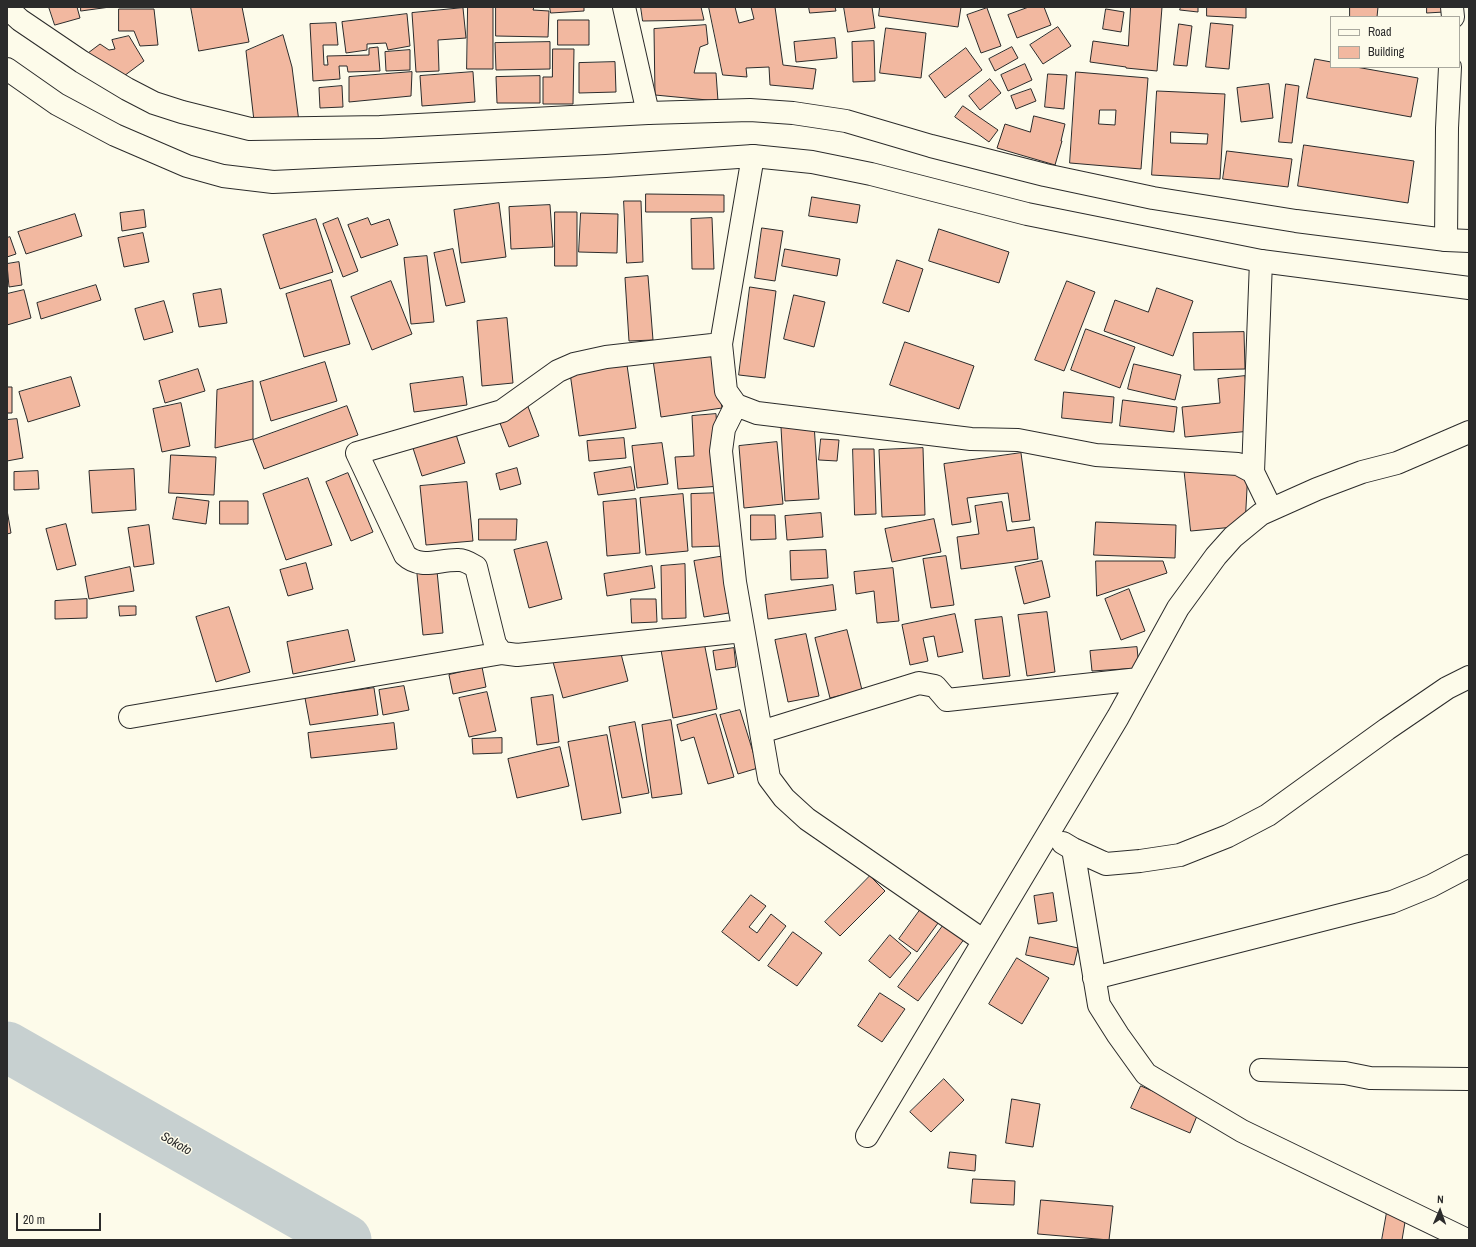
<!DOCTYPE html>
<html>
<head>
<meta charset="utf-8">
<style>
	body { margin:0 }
	#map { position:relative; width:1476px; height:1247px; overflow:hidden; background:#fdfbea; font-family:"Archivo Narrow",sans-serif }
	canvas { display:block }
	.frame { position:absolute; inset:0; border:8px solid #2b2b2b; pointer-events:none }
	.legend { position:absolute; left:1330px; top:16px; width:130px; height:52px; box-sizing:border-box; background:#fdfbea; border:1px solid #a9a89e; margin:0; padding:5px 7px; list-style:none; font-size:12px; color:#2b2b2b }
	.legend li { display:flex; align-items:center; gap:8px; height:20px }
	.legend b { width:20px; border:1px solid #a9a89e }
	.north { position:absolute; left:1420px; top:1191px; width:40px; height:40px; -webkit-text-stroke:3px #fdfbea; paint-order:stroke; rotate:2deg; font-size:11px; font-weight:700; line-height:16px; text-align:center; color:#2b2b2b }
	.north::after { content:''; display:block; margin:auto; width:14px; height:18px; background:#2b2b2b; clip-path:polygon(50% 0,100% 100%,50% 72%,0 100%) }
	.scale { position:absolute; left:16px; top:1213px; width:85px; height:18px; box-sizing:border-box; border:2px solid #2b2b2b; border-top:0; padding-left:5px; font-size:12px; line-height:14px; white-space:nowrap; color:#2b2b2b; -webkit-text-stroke:3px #fdfbea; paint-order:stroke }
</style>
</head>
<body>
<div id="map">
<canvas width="1476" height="1247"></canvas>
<div class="frame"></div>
<ul class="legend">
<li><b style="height:5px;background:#fdfbea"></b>Road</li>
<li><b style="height:11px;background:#f2b8a0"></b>Building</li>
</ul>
<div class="north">N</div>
<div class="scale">20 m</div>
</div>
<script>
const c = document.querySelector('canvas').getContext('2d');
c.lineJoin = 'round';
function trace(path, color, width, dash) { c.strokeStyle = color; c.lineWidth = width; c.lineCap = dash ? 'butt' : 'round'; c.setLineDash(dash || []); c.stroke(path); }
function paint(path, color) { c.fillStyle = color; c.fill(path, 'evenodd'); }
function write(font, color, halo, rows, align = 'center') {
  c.font = font + ' "Archivo Narrow",sans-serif'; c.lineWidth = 3; c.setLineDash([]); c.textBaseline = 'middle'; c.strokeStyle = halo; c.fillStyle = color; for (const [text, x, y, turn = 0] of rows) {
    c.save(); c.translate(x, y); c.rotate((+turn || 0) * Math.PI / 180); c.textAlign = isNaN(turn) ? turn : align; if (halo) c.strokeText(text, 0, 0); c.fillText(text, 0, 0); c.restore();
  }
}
const river = new Path2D(`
	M7,1047l339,193`);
const building = new Path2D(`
	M49,7h28l3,11 -25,7z
	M81,7h29l-29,4z
	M191,7h51l7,35 -50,9z
	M468,7h25v62h-26z
	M496,7h38l-1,3 16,1 -1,26 -52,-1z
	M550,7h34v4l-33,2z
	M641,7h60l3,13 -61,1z
	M709,7h26l4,16 15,-4 -3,-12h24l8,58 33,4 -3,20 -43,-4 -1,-18 -23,1 1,9 -24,-2z
	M809,7h26l1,4 -26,2z
	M844,7h28l3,21 -27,4z
	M880,7h81l-3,20 -79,-11z
	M1029,7h15l7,18 -34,13 -9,-23z
	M1131,7h31l-5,64 -31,-3v-1l-36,-5 3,-21 35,5z
	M1181,7h17v5l-18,-2z
	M1207,7h39v11l-39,-2z
	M1350,7h28l-1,10h-27z
	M1427,7h17v5l-17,1z
	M463,8l3,30 -28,2 1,31 -23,1 -4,-59z
	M987,8l14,38 -20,7 -14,-38z
	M119,9h35l4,36 -18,1 -6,-15h-15z
	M1106,9l18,3 -3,20 -18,-3z
	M407,14l3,32 -22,4 -2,-7 -19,1v6l-21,3 -4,-31z
	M558,20h31v25h-31z
	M336,23l2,22h-15l1,20h4l-1,-9 42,-1v-7l9,-1 2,24 -32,1 -1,-6h-8l1,13 -27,2 -3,-57z
	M1211,23l22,2 -4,44 -23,-2z
	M1179,24l13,2 -5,40 -13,-1z
	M706,25l2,19 -8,3 -6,26h22l2,28 -63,-6 -1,-66z
	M1058,27l13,19 -28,18 -13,-19z
	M886,28l40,5 -5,45 -41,-5z
	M283,35l9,32 7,55 -45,-1 -8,-70z
	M129,36l15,25 -20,15 -36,-23 12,-9 9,6 6,-1 -3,-9z
	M835,38l2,20 -41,4 -2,-20z
	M874,41l1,40 -22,1 -1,-40z
	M550,42v27l-54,1 -1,-27z
	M1012,47l6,11 -23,13 -6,-12z
	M966,48l16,22 -37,28 -16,-22z
	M553,49h21l-1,55h-30v-27h9z
	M410,50v20l-24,1 -1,-19z
	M1315,59l16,3v5h25l62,11 -7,39 -104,-19z
	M615,62l1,30 -37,1v-30z
	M1025,64l7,16 -24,11 -7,-16z
	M412,72l-1,24 -62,6v-25z
	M473,72l2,30 -53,4 -2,-30z
	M1076,72l72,6 -7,91 -71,-6zM1100,110h16l-1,15 -16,-1z
	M1048,74l19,1 -3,34 -19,-2z
	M540,76v27h-43l-1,-26z
	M990,79l11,14 -21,17 -11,-14z
	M1269,84l4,34 -32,4 -4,-34z
	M1286,84l13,2 -7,57 -13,-1z
	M342,86l1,21 -23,1 -1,-20z
	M1031,89l5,12 -20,8 -5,-13z
	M1157,91l68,3 -5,85 -68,-4zM1171,132l37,2 -1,10 -36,-1z
	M963,106l35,24 -9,12 -34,-25z
	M1034,116l31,8 -4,17h1l-7,24 -58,-17 8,-24 25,8z
	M1304,145l110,16 -6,42 -110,-17z
	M1227,151l65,8 -4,28 -65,-8z
	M646,194l78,1v17h-78z
	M812,197l48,8 -3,18 -48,-7z
	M624,201h17l2,61 -16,1z
	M499,203l7,54 -45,6 -7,-53z
	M550,205l3,42 -42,2 -2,-42z
	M144,210l2,17 -24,4 -2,-18z
	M555,212h22v54h-22z
	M581,213l37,1 -1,39 -38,-1z
	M75,214l7,22 -56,18 -8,-22z
	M338,218l20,53 -15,6 -20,-53z
	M368,218l3,7 18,-6 9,26 -37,13 -13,-33z
	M712,218l2,51h-22l-1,-50z
	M316,219l17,53 -53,17 -17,-54z
	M762,228l21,3 -8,50 -20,-3z
	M939,229l70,23 -10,31 -70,-22z
	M143,233l6,29 -25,5 -6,-29z
	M10,237l6,17 -9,3v-19z
	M453,249l12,53 -19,4 -12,-53z
	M785,249l55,10 -3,17 -55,-10z
	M427,256l7,66 -23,2 -7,-66z
	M897,260l26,9 -14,43 -26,-9z
	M19,262l3,23 -13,2 -2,-23z
	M648,276l5,64 -24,1 -4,-63z
	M331,280l19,64 -46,13 -18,-63z
	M391,281l21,53 -40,16 -21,-53z
	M1067,281l28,11 -31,79 -29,-11z
	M96,285l5,15 -60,19 -4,-16z
	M750,287l26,4 -11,87 -26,-3z
	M1157,288l36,13 -20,55 -69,-25 11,-31 33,12z
	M221,289l6,34 -28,4 -6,-33z
	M24,290l7,28 -24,7v-31z
	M794,295l31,7 -11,45 -30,-8z
	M164,301l9,31 -29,8 -9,-31z
	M507,318l6,65 -31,3 -5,-65z
	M1086,329l49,18 -15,41 -49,-18z
	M1244,332l1,37 -51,1 -1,-37z
	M905,342l69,24 -15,43 -69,-24z
	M713,351l9,57 -61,9 -8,-57z
	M325,362l12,39 -66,20 -11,-39z
	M1134,364l47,11 -6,25 -47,-11z
	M627,365l9,63 -57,8 -9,-63z
	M198,369l7,22 -40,12 -6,-22z
	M1245,376l6,55 -66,6 -3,-30 38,-4 -2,-24z
	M71,377l9,29 -52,16 -9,-30z
	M463,377l4,28 -53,7 -4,-28z
	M253,381v58l-38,9 2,-58z
	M7,387h5v26h-5z
	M1064,392l50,5 -2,26 -50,-5z
	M1123,400l54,7 -3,25 -54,-6z
	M181,403l9,43 -28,6 -9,-43z
	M527,404l12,32 -30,11 -12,-32z
	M347,406l11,29 -94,34 -11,-29z
	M716,414l5,72 -43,3 -3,-32 19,-1 -2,-40z
	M17,419l6,39 -16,3v-41z
	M814,424l5,75 -34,2 -4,-74z
	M454,428l11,35 -43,13 -11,-34z
	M624,438l2,20 -37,3 -2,-20z
	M821,439l18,1 -2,21 -18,-1z
	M777,442l6,62 -39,4 -5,-62z
	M662,443l6,41 -31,4 -5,-42z
	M923,448l2,67 -43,2 -3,-67z
	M853,449h21l2,65 -21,1z
	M1021,453l9,67 -18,2 -4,-29 -41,5 4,24 -19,3 -8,-61z
	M171,455l45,2 -2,38 -45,-2z
	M631,467l4,23 -37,5 -4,-22z
	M1184,467l64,3 -3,56 -54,5z
	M517,468l4,16 -21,6 -4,-16z
	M134,469l2,41 -44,3 -3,-42z
	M38,471l1,18 -25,1v-18z
	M348,473l25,59 -22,9 -25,-59z
	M308,478l24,67 -46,15 -23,-66z
	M467,482l6,59 -47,4 -6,-59z
	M722,493l1,53 -31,1 -1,-53z
	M683,494l5,57 -42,4 -6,-57z
	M177,497l32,4 -3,23 -33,-5z
	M636,499l4,54 -33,3 -4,-54z
	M220,501h28v23h-28z
	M1002,502l5,29 27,-4 4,32 -77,10 -4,-32 22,-3 -4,-28z
	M7,510l4,23 -4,1z
	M821,513l2,24 -36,3 -2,-24z
	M751,515h24l1,24 -25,1z
	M479,519h38l-1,21h-37z
	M934,519l7,33 -49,10 -7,-33z
	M1096,522l80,3 -1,33 -81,-3z
	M66,524l10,41 -19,5 -11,-41z
	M149,525l5,39 -20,3 -6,-39z
	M547,542l15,57 -33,9 -15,-58z
	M826,550l2,28 -37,2 -1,-29z
	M725,556l10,56 -31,5 -10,-56z
	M946,556l8,49 -23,3 -8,-49z
	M1042,561l8,36 -26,7 -9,-37z
	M1096,561h67l4,12 -70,23z
	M306,563l7,26 -25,7 -8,-26z
	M685,564l1,54 -24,1 -1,-53z
	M652,566l3,22 -48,8 -3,-22z
	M130,567l4,24 -45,8 -4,-22z
	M893,568l6,53 -22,2 -3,-32 -18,3 -2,-22z
	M437,571l6,62 -20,2 -6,-61z
	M833,585l3,25 -68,9 -3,-24z
	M1129,589l16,42 -24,9 -16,-41z
	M87,599v19l-32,1v-18z
	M631,599h25l1,23 -25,1z
	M119,606h17v9l-16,1z
	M229,607l21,65 -34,10 -20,-65z
	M1047,612l8,60 -28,4 -9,-61z
	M955,614l8,38 -25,5 -4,-21 -11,2 5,23 -18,4 -8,-40z
	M1002,617l8,59 -27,3 -8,-59z
	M348,630l7,31 -62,13 -6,-32z
	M847,630l15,60 -32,8 -15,-60z
	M806,634l13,62 -31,6 -13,-62z
	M704,642l13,67 -44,9 -12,-68z
	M619,646l9,35 -65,17 -10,-36z
	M1137,647l2,21 -47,3 -2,-20z
	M734,648l2,19 -20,3 -3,-19z
	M482,667l4,20 -33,7 -4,-19z
	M404,686l5,24 -26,5 -4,-25z
	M374,688l4,27 -68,10 -5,-27z
	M487,692l9,39 -27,6 -10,-39z
	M553,695l6,47 -22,3 -6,-47z
	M740,710l18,58 -20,6 -18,-59z
	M716,714l18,63 -26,7 -14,-47 -13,4 -4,-16z
	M671,720l11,74 -30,4 -10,-73z
	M635,722l14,71 -27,5 -13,-71z
	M394,723l3,26 -86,9 -3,-25z
	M607,735l14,78 -39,7 -14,-78z
	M502,738v15l-29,1 -1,-15z
	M560,747l9,39 -52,12 -9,-39z
	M870,876l15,15 -45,45 -15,-14z
	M1053,893l4,28 -19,3 -4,-28z
	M751,895l15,11 -17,21 8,6 14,-19 15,12 -27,35 -37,-29z
	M923,906l18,13 -24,33 -18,-13z
	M945,923l20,15 -47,63 -20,-14z
	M793,932l29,21 -25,33 -29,-20z
	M890,935l21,18 -21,25 -21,-17z
	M1030,937l48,11 -4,17 -48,-10z
	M1017,958l32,20 -27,46 -33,-20z
	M880,993l25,16 -23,33 -24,-16z
	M944,1079l20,21 -33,32 -21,-20z
	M1141,1086l58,25 -9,22 -59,-25z
	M1012,1099l28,5 -7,43 -27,-4z
	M950,1152l26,3 -1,16 -27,-3z
	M973,1179l42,2 -1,24 -43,-2z
	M1041,1200l72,6 -4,34 -71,-6z
	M1387,1212l19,4 -4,24h-20z`);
const minor = new Path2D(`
	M624,7l24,106
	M1452,7l1,10
	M753,156l-32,188 5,47 10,14 21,8 214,26 47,1 78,15 142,9 15,8
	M1446,240l1,-112 3,-61
	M1261,261l-8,211 18,37
	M736,405l-12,24 -3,22 14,131 34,196 15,20 23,21 177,122
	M502,653l-7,-9 -19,-77c-5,-3 -11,-7 -17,-7 -20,-1 -38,10 -54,-5l-48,-102 145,-42 56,-40 16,-7 32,-7 115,-13
	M130,717l372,-64 15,2 226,-24
	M761,732l158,-49 16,3 12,14 192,-21
	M1063,843l10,6 33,15 34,-3 40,-6 48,-19 40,-21 119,-86 60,-41 22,-11
	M1073,849l26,156 19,30 28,39 96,57 225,109
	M1094,978l298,-76 39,-16 38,-20
	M1261,1070l84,3 25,5 99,1
	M867,1136l251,-419 60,-109 38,-52 17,-19 28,-23 56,-25 45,-17 35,-9 72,-31`);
const tertiary = new Path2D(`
	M7,8l13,12 62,42 45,27 27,14 28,9 68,17 130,-2 268,-14 102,-3 43,3 53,8 85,25 114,29 108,23 143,23 150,19 23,1
	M7,69l50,35 58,31 72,31 36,10 50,6 333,-16 147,-10 59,6 59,12 156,40 234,47 208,27`);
const waterNames = [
	["Sokoto",176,1144,30]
];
trace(river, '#c7d0d0', 51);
paint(building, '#f2b8a0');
trace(building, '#2b2b2b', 1);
trace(minor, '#2b2b2b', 24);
trace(tertiary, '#2b2b2b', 24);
trace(minor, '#fdfbea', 22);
trace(tertiary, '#fdfbea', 22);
write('italic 13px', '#2b2b2b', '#fdfbea', waterNames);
</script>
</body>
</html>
